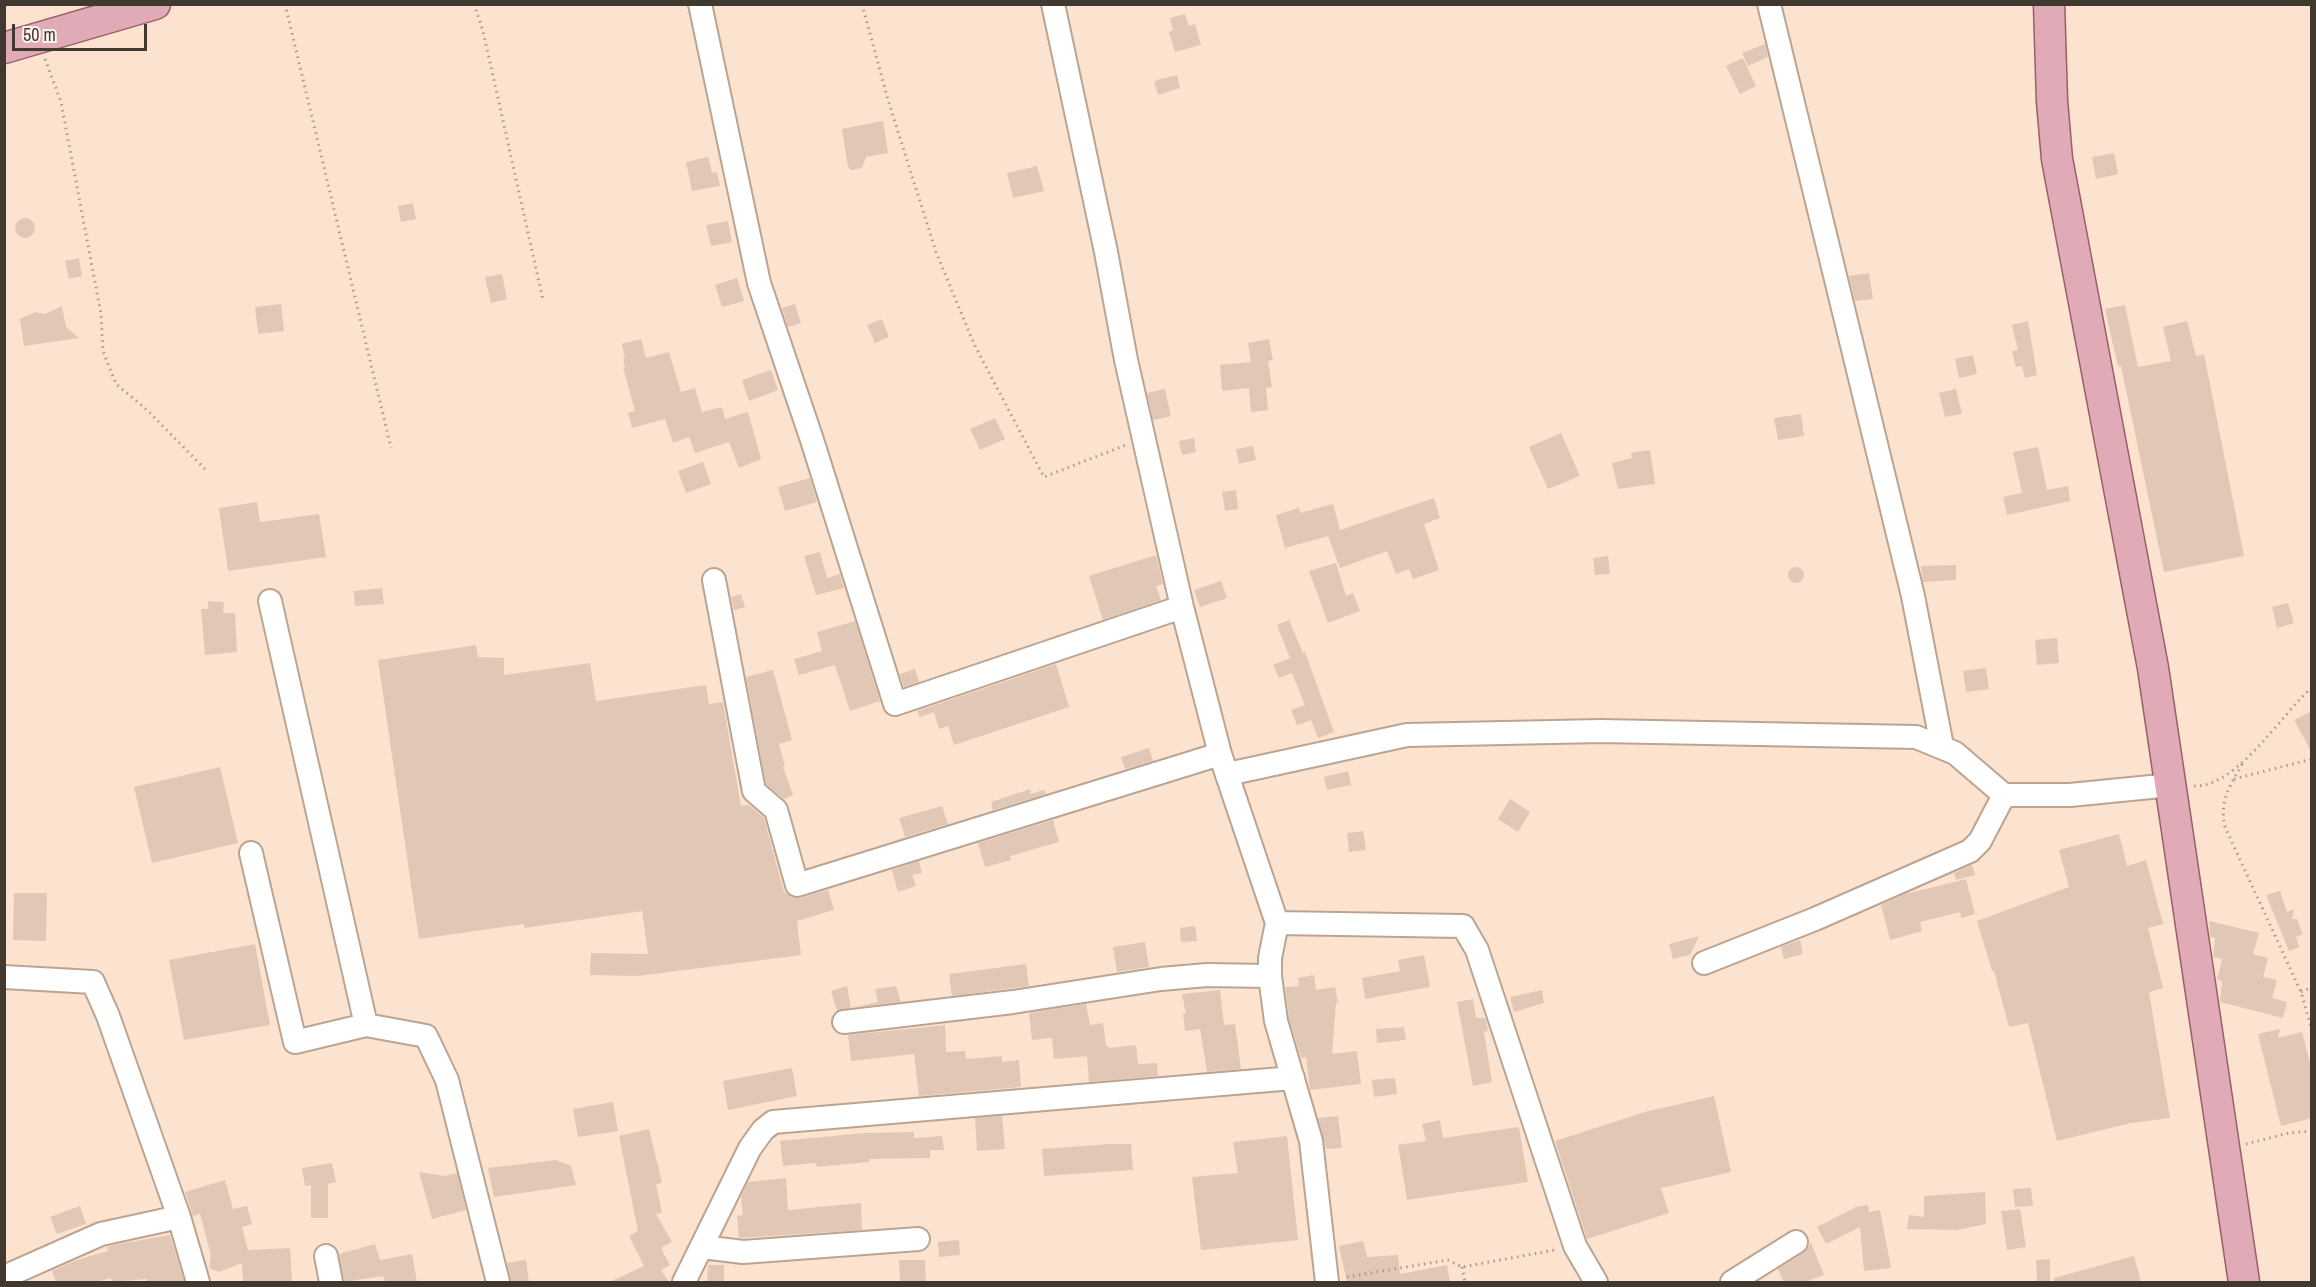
<!DOCTYPE html>
<html>
<head>
<meta charset="utf-8">
<style>
	body { margin:0 }
	#map { position:relative; width:2316px; height:1287px; overflow:hidden; background:#fbe3d0; font-family:"Archivo Narrow",sans-serif }
	canvas { display:block }
	.frame { position:absolute; inset:0; border:6px solid #413830; pointer-events:none }
	.scale { position:absolute; left:12px; top:24px; width:135px; height:27px; box-sizing:border-box; border:3px solid #413830; border-top:0; padding-left:8px; font-size:18px; line-height:21px; white-space:nowrap; color:#413830; -webkit-text-stroke:4px #fdf3eb; paint-order:stroke }
</style>
</head>
<body>
<div id="map">
<canvas width="2316" height="1287"></canvas>
<div class="frame"></div>
<div class="scale">50 m</div>
</div>
<script>
const c = document.querySelector('canvas').getContext('2d');
c.lineJoin = 'round';
function paint(path, color) { c.fillStyle = color; c.fill(path, 'evenodd'); }
function trace(path, color, width, dash) { c.strokeStyle = color; c.lineWidth = width; c.lineCap = dash ? 'butt' : 'round'; c.setLineDash(dash || []); c.stroke(path); }
const building = new Path2D(`
	M1185,14l4,12 6,-2 6,21 -26,7 -6,-20 4,-2 -3,-12z
	M1765,44l3,13 -20,9 -6,-13z
	M1743,58l13,28 -16,8 -14,-28z
	M1177,75l3,13 -22,7 -4,-14z
	M883,121l5,32 -22,4 -4,11 -11,2 -3,-3 -6,-38z
	M2114,153l4,21 -22,5 -4,-22z
	M708,157l4,16 5,-1 3,14 -28,5 -6,-29z
	M1037,166l7,25 -31,7 -6,-25z
	M413,203l3,16 -15,3 -3,-16z
	M15 228a10 10 0 1 1 20 0a10 10 0 1 1-20 0Z
	M728,221l4,21 -21,4 -5,-21z
	M79,258l3,18 -13,3 -4,-18z
	M1869,273l4,26 -18,2 -6,-25z
	M502,274l5,25 -16,4 -6,-26z
	M737,278l7,23 -22,6 -7,-22z
	M281,304l3,27 -26,3 -3,-27z
	M795,304l6,19 -13,4 -6,-19z
	M2125,305l13,62 33,-6 -8,-34 24,-6 9,35 8,-2 40,202 -80,16 -43,-206 -3,1 -13,-58z
	M62,306l4,21 13,11 -55,8 -4,-27 16,-7 9,2z
	M882,319l7,18 -14,6 -8,-18z
	M2028,321l9,54 -12,3 -3,-12 -6,1 -4,-16 6,-1 -6,-25z
	M641,339l5,19 23,-6 12,40 14,-4 7,24 20,-5 3,12 23,-7 13,47 -22,9 -10,-26 -34,11 -6,-16 -16,6 -8,-24 -33,9 -4,-15 7,-2 -12,-44h2l-2,-9h2l-3,-14z
	M1269,339l4,21 -5,1 4,26 -6,1 2,22 -17,2 -2,-24 -27,3 -2,-26 31,-3 -3,-19z
	M1973,355l4,19 -18,4 -4,-19z
	M771,370l7,20 -29,11 -7,-21z
	M1165,389l6,27 -18,4 -6,-27z
	M1956,389l6,25 -17,3 -6,-24z
	M1801,414l3,22 -26,4 -4,-22z
	M995,418l10,21 -25,11 -10,-21z
	M1561,433l19,43 -32,13 -19,-42z
	M1194,438l2,14 -14,3 -3,-14z
	M1253,446l3,14 -17,4 -3,-15z
	M2038,447l9,43 21,-4 2,15 -63,14 -4,-18 19,-4 -9,-41z
	M1650,450l5,34 -37,5 -6,-26 20,-5 -1,-5z
	M703,462l8,22 -25,9 -8,-22z
	M810,478l7,24 -32,9 -7,-24z
	M1236,490l2,19 -13,2 -3,-19z
	M1434,498l6,20 -16,6 15,46 -26,9 -4,-10 -13,5 -9,-23 -47,17 -12,-32 -43,12 -9,-33 23,-7 1,5 33,-9 7,26z
	M257,502l3,20 59,-8 7,43 -98,14 -9,-63z
	M820,552l7,26 13,-4 4,14 -28,7 -12,-39z
	M1156,555l7,29 -7,2 5,14 -58,20 -14,-44z
	M1608,556l2,18 -15,1 -2,-17z
	M1336,563l10,33 7,-3 7,18 -32,12 -19,-52z
	M1956,565v15l-33,2 -2,-16z
	M1788 575a8 8 0 1 1 16 0a8 8 0 1 1-16 0Z
	M1221,581l6,17 -27,9 -6,-17z
	M382,588l2,16 -29,2 -1,-15z
	M741,594l4,13 -11,3 -3,-13z
	M208,601l16,1 -1,11h12l2,39 -32,3 -4,-46h7z
	M2288,603l6,20 -17,5 -5,-21z
	M1289,620l14,33 2,-1 29,80 -16,6 -7,-18 -14,5 -6,-15 14,-5 -13,-32 -13,5 -6,-13 17,-7 -13,-33z
	M855,621l25,80 -30,10 -15,-46 -36,10 -5,-16 28,-8 -5,-19z
	M2057,638l2,25 -22,2 -2,-25z
	M476,645l2,12 26,1v17l86,-12 6,38 110,-16 3,19 14,-2 18,104 8,-1 15,13 20,74 9,6h7l28,-8 6,20 -37,11 4,34 -163,21 -48,-1 1,-22 57,1 -6,-43 -118,17v-4l-105,15 -41,-279z
	M1056,664l13,43 -115,38 -6,-19 -9,3 -5,-17 -14,5 -3,-6z
	M1986,668l3,21 -23,3 -3,-21z
	M915,669l4,13 -15,5 -4,-13z
	M773,670l19,70 -13,4 6,22 -2,1 10,28 -9,4 -18,-15 -20,-107z
	M2312,711v42l-18,-33z
	M1149,748l4,13 -28,8 -4,-12z
	M220,767l18,76 -86,20 -18,-76z
	M1348,771l3,14 -24,5 -3,-13z
	M1030,789l1,5 13,-4 2,4 -53,16 -2,-8z
	M1510,799l20,13 -12,20 -20,-13z
	M942,806l6,18 -64,20 21,-7 -6,-19z
	M1053,820l6,22 -49,14 1,4 -26,7 -7,-24z
	M1363,831l3,19 -17,2 -2,-19z
	M2119,834l8,32 19,-6 17,64 -15,4 15,60 -14,4 21,126 -39,5 -74,18 -29,-118 -19,4 -15,-56h-2l-15,-50 92,-34 -10,-37z
	M919,861l3,12 -10,2 4,11 -18,6 -6,-22z
	M1972,865l3,10 -19,5 -2,-7z
	M1966,879l9,35 -14,4 -1,-6 -40,10 2,9 -32,9 -9,-35 24,-11z
	M2280,891l7,21 7,-3 -2,10h5l6,15 -7,3 3,10 -10,4 -23,-56z
	M14,893h33l-1,48 -33,-1z
	M2209,921l50,12 -6,21 15,4 -5,19 14,3 -5,18 15,4 -4,16 -63,-16 2,-21 -5,-1 5,-21 -9,-2 2,-19 -5,-1z
	M1195,926l2,15 -16,1 -1,-14z
	M1699,936l-9,19 -17,4 -4,-15z
	M1800,940l3,14 -19,5 -3,-12z
	M1145,942l4,25 -32,5 -4,-25z
	M255,944l15,81 -86,15 -15,-80z
	M1424,955l6,32 -65,12 -3,-21 38,-7 -2,-11z
	M1026,964l3,22 -77,10 -3,-22z
	M1314,975l2,15 19,-3 3,16h-2l-4,51 25,-3 4,33 -51,6 -4,-33 -5,1 -12,-40 -4,-31 14,-1 -1,-8z
	M847,986l4,22 -14,3 -6,-20z
	M896,986l5,16 -47,5 24,-5 -3,-13z
	M1220,990l4,35 11,-1 6,45 -34,3 -7,-43 -15,2 -2,-17h3l-4,-20z
	M1542,990l2,13 -30,9 -4,-15z
	M1473,999l3,19h9l3,13 -4,1 8,50 -19,4 -16,-84z
	M1086,1004l4,21 13,-2 3,22 4,3 26,-3 2,19 19,-1 1,13 -69,6 -2,-26 -33,3 -2,-21 -20,2 -3,-27z
	M945,1025l1,27 19,-1 1,8 36,-3v6l17,-2 2,27 -102,9 -5,-42 -63,7 -3,-26z
	M1404,1027l2,13 -29,3 -1,-14z
	M2280,1029l-2,9 24,-6 10,38v48l-31,8 -23,-92z
	M792,1068l5,28 -69,14 -5,-29z
	M1395,1078l2,16 -23,3 -2,-17z
	M1714,1096l17,76 -70,16 8,25 -82,26 -32,-98 90,-29z
	M613,1102l5,29 -40,6 -5,-28z
	M1002,1116l3,33 -28,2 -2,-33z
	M1338,1116l4,32 -16,1 -8,-31z
	M1440,1120l3,18 76,-11 9,55 -121,18 -9,-55 28,-4 -4,-17z
	M649,1129l13,54 -6,1 6,29 -6,1 16,28 -11,6 9,17 -9,5 8,12h-59l34,-16 -15,-30 9,-5 -19,-95z
	M914,1132v6l28,-2 2,14h-14v8l-61,1v3l-52,5 -1,-4 -33,3 -3,-25 85,-8z
	M1287,1136l11,104 -97,10 -9,-73 46,-4 -5,-31z
	M1109,1144h22l2,26 -89,6 -2,-27z
	M556,1160l15,6 5,19 -82,12 -6,-29z
	M332,1163l4,19 -8,2v34h-17v-33l-6,1 -3,-18z
	M419,1172l26,4 12,-3 9,37 -34,9z
	M786,1178l2,32 73,-7 1,27 -123,8 -2,-22 6,-1 -2,-18 7,-15z
	M225,1180l8,29 14,-3 5,18 -10,3 6,23 42,-2 2,34h-49l-1,-19 -23,9 -10,-4 2,-12 -11,-42 -7,2 -8,-24z
	M2031,1188l2,18 -18,1 -2,-18z
	M1985,1192l1,32 -29,6 -50,-1 2,-14 15,2v-21z
	M1868,1205l1,7 11,-2 11,58 -27,3 -4,-44 -34,17 -9,-17 39,-20z
	M80,1206l6,18 -29,10 -7,-17z
	M2020,1209l6,38 -19,3 -6,-39z
	M170,1235l14,46 -37,1v-3l-35,3 -1,-4 -14,4h-41l-4,-11 22,-10 34,-10 -1,-4 6,-2z
	M959,1240l1,15 -21,2 -1,-15z
	M1363,1241l4,16 31,-2 2,19 47,-9 3,17h-103l-8,-36z
	M1811,1243l13,32 -19,7h-21l-6,-13 25,-16z
	M375,1244l5,16 32,-6 5,28h-32l-2,-6 -39,6 -5,-28z
	M2134,1256l7,26h-87v-4z
	M2050,1259v23h-13l-1,-22z
	M526,1260l3,22h-18l-4,-19z
	M899,1260h26l1,22h-26z
	M708,1265h16v17h-17z`);
const path = new Path2D(`
	M285,4l106,444
	M474,4l9,27 60,269
	M862,4l26,96 48,152 39,94 69,131 82,-32
	M45,59l16,43 40,212 2,37 13,33 31,26 58,59
	M2242,764c-12,22 -23,37 -17,63l76,165 11,38
	M2234,779l78,-20
	M2194,786c42,2 88,-72 118,-99
	M2301,992l11,-5
	M2246,1144l43,-11 23,-2
	M1462,1267l3,15
	M1347,1277l101,-17 14,7 93,-17`);
const minor = new Path2D(`
	M700,4l59,279 53,157 83,264 287,-97
	M1053,4l53,248 20,108 56,247 38,147 57,169 186,3 14,24 98,296 21,36
	M1769,4l144,592 29,150
	M714,580l40,211 22,19 21,75 423,-131
	M270,601l96,424 60,11 21,44 51,202
	M1228,774l179,-39 194,-4 315,6 39,16 49,42h66l101,-10
	M251,853l44,189 71,-17
	M1277,923l-7,35v18l6,45 35,120 16,141
	M1704,963l111,-44 155,-68 10,-10 24,-46
	M4,977l89,5 15,34 71,201 19,65
	M844,1022l169,-20 148,-23 46,-4 63,1
	M702,1247l41,5 175,-13
	M326,1256l5,26
	M4,1277l97,-43 78,-17
	M684,1282l66,-134 13,-18 10,-8 520,-44
	M1732,1282l64,-40`);
const major = new Path2D(`
	M2049,4l3,97 5,58 96,509 91,614
	M4,48l151,-44`);
paint(building, '#e1c8b6');
trace(minor, '#bba492', 26);
trace(major, '#9b5e68', 33);
trace(path, '#ac9a8c', 3, [1.5, 4.5]);
trace(minor, '#fff', 22);
trace(major, '#e0aab6', 30);
</script>
</body>
</html>
